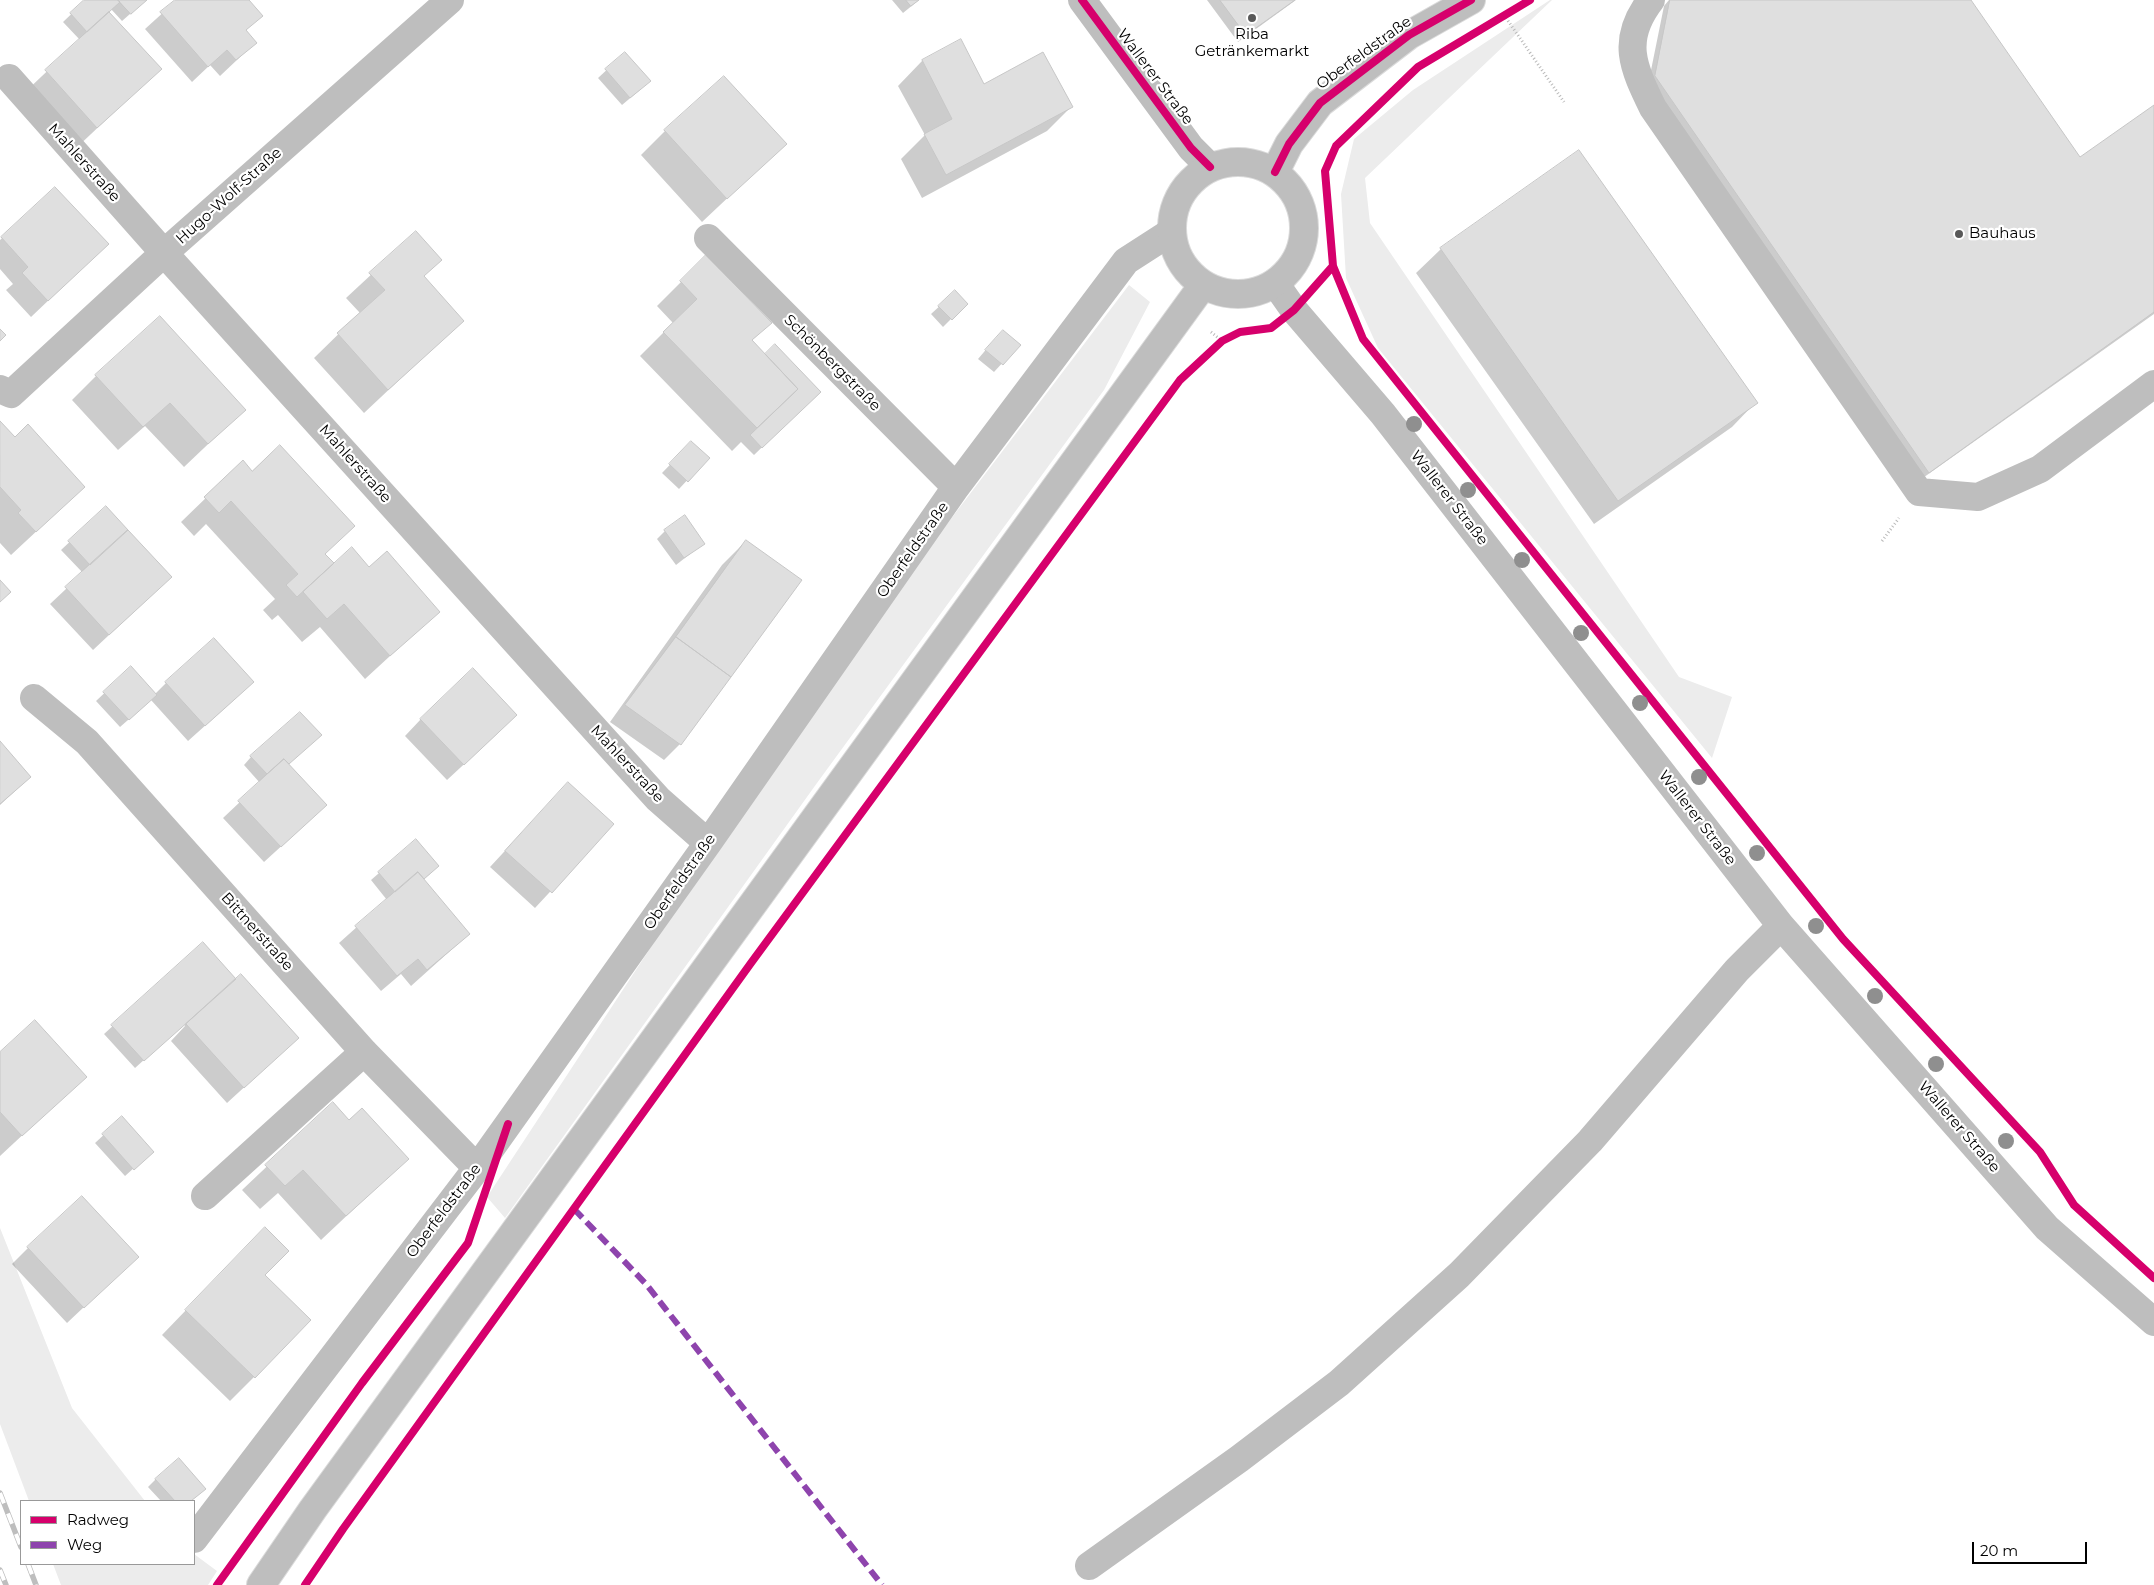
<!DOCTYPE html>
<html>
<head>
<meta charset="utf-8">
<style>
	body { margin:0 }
	#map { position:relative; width:2154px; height:1585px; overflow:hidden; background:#fff; font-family:Montserrat,sans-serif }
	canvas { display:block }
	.legend { position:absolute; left:20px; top:1500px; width:175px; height:65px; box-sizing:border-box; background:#fff; border:1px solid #999; margin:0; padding:6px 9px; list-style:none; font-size:15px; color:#000 }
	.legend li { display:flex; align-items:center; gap:10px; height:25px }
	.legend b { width:25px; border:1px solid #999 }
	.scale { position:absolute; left:1972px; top:1542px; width:115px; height:22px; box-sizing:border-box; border:2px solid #000; border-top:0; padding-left:6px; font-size:15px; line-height:18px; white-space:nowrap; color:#000; -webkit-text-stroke:4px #fff; paint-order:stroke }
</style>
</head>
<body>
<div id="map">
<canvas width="2154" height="1585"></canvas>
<ul class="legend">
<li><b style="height:6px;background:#d6006c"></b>Radweg</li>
<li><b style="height:6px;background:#8e44ad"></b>Weg</li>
</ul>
<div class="scale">20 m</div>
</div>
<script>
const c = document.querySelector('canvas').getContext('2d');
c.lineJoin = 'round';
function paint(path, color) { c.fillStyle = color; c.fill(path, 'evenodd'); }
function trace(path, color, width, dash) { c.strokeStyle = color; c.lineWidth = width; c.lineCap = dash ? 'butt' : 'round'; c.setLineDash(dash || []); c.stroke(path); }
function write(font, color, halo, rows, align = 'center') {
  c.font = font + ' Montserrat,sans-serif'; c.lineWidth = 4.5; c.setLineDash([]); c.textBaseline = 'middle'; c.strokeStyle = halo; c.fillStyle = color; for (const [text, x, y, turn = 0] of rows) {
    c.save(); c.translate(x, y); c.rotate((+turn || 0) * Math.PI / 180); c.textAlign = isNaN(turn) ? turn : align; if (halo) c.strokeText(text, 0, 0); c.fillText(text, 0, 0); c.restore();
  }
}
const green = new Path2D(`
	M1550,0h2l-187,178 5,45 309,454 53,20 -20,61 -334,-410 -32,-70 -5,-84 13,-55 59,-49z
	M1129,285l21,17 -46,88 -287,393 -312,435 -18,-21 326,-497z
	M0,1228l72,180 73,93h-116l-29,-77z
	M194,1554l23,17 -9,14h-147l-8,-21h141z`);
const shadow = new Path2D(`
	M86,0h60l-24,21 -11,-12 -3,3 52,57 -87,82 -51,-56 58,-55 -17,-18z
	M177,0h71l13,16 -16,15 11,11 -36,34 -10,-11 -18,17 -47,-53z
	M892,0h27l-16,13z
	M1207,0h89l-58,42z
	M1669,0h301l110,158 74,-52v208l-234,166 -272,-395 16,-79z
	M960,41l24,44 87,22 -24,24 -125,67 -21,-39 24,-24 -27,-49 24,-25z
	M625,53l16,36 -19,16 -24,-27z
	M665,131l120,13 -83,78 -61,-67z
	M55,189l36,71 -60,57 -25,-27 7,-6 -13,-15v-29z
	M416,233l7,44 39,44 -98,92 -50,-55 46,-45 -14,-15z
	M1441,249l315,153 -24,25 -138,97 -178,-251z
	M706,257l64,66 -19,18 14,15 54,36 -65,63 -13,-13 -9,9 -92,-95 33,-33 -16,-17z
	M955,292l11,12 -23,23 -12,-13z
	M995,339l24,6 -25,27 -16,-13z
	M96,376l148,34 -60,57 -39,-41 -27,24 -46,-50z
	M0,423l15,15 69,49 -73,68 -11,-12z
	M691,443l17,15 -29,31 -17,-16z
	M243,462l91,103 105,46 -74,68 -45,-52 -18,15 -24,-27 -6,5 -9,-10 12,-11 -69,-75 -12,12 -13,-14z
	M106,508l48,85 -61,57 -43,-46 33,-31 -22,-23z
	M665,531l39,12 -28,22 -19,-26z
	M746,541l-66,203 -16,16 -54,-38 112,-157z
	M131,668l24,26 11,-11 70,15 -48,43 -37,-41 -31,27 -24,-26z
	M421,719l79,12 -53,49 -42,-44z
	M312,742l-24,22 21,57 -45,41 -41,-44 37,-35 -16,-18 7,-8z
	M0,743l30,34 -30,28z
	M552,800l61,24 -78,84 -45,-41z
	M416,841l14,33 -8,6 47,54 -58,52 -10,-12 -20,17 -42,-48 48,-43 -16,-20z
	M203,944l33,36 62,58 -71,65 -56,-62 14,-15 -1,-2 -49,44 -31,-34z
	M0,1054l85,23 -85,79z
	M333,1104l16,18 58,37 -86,81 -43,-47 -18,16 -18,-19z
	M122,1118l22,41 -19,17 -30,-33z
	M28,1248l109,9 -70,66 -55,-59z
	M241,1253l13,124 -24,24 -68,-66z
	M156,1479l40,17 -5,5h-30l-13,-14z`);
const building = new Path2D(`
	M84,0h34l2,2 -33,30 -17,-19z
	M118,0h29l-16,14z
	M175,0h74l14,16 -17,14 11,13 -21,17 -9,-10 -19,17 -48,-55z
	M906,0h13l-8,6z
	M1220,0h75l-49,35z
	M1670,0h301l109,157 74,-52v207l-225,161 -274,-397z
	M109,12l53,57 -65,59 -52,-58z
	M961,39l23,45 59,-32 30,55 -127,68 -22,-41 28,-15 -30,-59z
	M625,52l26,29 -21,17 -25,-29z
	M724,76l63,68 -60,55 -63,-69z
	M1579,150l179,253 -140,98 -178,-253z
	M55,187l54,57 -61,57 -26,-28 6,-6 -27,-30z
	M416,231l26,29 -18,16 40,45 -76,69 -51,-57 48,-43 -16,-17z
	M706,255l66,68 -20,17 46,49 -41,39 -94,-96 34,-33 -17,-18z
	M955,290l13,14 -16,16 -14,-14z
	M160,316l86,94 -38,34 -38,-41 -27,24 -48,-52z
	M0,329l6,6 -6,6z
	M1003,330l18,15 -18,20 -18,-15z
	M775,344l46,48 -59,56 -12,-13 48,-46 -33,-35z
	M0,421l15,16 13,-13 57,63 -49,45 -18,-19 3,-3 -21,-23z
	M691,441l19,17 -22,24 -19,-18z
	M280,445l75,81 -30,28 9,9 -37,34 -11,-12 12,-11 -67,-73 -12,12 -15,-16 39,-37 9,11z
	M106,506l22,24 -38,35 -22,-24z
	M685,515l20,29 -21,14 -20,-28z
	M128,530l44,47 -63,58 -44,-48z
	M746,540l56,40 -71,97 -55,-40z
	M352,547l17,20 18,-16 53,61 -50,44 -46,-52 -17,15 -24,-27z
	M0,580l11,12 -11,10z
	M676,637l55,40 -50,68 -56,-40z
	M214,638l40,44 -49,44 -40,-44z
	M131,666l26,29 -28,25 -26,-28z
	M473,668l44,47 -53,50 -44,-46z
	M300,712l22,23 -33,29 -5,-5 -17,15 -17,-18z
	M0,741l31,36 -31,27z
	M284,759l43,46 -46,42 -43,-46z
	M568,782l46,42 -62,69 -47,-42z
	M416,839l23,27 -15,13 -6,-7 -23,20 -17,-20z
	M418,872l52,62 -43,36 -9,-11 -21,17 -42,-50z
	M203,942l33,37 -92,82 -33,-36z
	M241,974l58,64 -55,50 -58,-64z
	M35,1020l52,57 -65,59 -22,-24v-60z
	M333,1102l16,18 13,-12 47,51 -63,57 -43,-46 -18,16 -20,-21z
	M122,1116l32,36 -20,18 -32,-36z
	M82,1196l57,61 -55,51 -57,-61z
	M265,1227l24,24 -24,24 46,45 -56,58 -70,-68z
	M179,1458l27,31 -15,12h-16l-20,-22z`);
const path = new Path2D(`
	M1504,15l60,87
	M1211,332l11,9
	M1882,541l17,-23`);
const minor = new Path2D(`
	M1082,0l109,148 19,19
	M1651,0c-31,40 -18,67 2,108l266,384 59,5 62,-28 114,-85
	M9,78l155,175 494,546 50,44
	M708,238l248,249
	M1275,283l19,27 89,104 398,512 266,302 107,94
	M0,389l11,5 153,-141 286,-253
	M34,698l53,44 277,310 113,116
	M205,1196l159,-144
	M194,1539l283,-371 231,-325 248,-356 170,-226 45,-29
	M1089,1566l150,-107 100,-76 120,-108 131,-134 147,-171 44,-44`);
const major = new Path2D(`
	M1172 228a66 66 0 1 1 132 0a66 66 0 1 1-132 0Z
	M1275,172l14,-28 31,-41 89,-68 62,-35
	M261,1585l52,-76 890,-1224`);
const rail = new Path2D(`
	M0,1493l21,54
	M28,1564l8,21
	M0,1570l6,15`);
const quiet = new Path2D(`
	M574,1209l72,75 236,301`);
const cycleway = new Path2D(`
	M1082,0l109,148 19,19
	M1275,172l14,-28 31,-41 89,-68 62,-35
	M1333,266l30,73 480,600 197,213 34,53 80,73
	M217,1585l145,-202 106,-140 40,-119
	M305,1585l38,-56 408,-566 429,-583 42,-39 18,-9 31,-4 23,-18 39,-44 -8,-95 11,-25 82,-79 112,-67`);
const trees = [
	[1414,424],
	[1468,490],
	[1522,560],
	[1581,633],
	[1640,703],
	[1699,777],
	[1757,853],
	[1816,926],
	[1875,996],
	[1936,1064],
	[2006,1141]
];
const markers = [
	[1252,18,5,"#595959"],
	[1959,234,5,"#595959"]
];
const poiNames = [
	["Riba",1252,35],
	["Getränkemarkt",1252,52],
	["Bauhaus",1969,234,"left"]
];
const streetNames = [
	["Oberfeldstraße",1364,53,-36],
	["Wallerer Straße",1155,77,53],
	["Mahlerstraße",84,163,48],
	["Hugo-Wolf-Straße",229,196,-42],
	["Schönbergstraße",832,363,45],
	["Mahlerstraße",355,464,48],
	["Wallerer Straße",1449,498,52],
	["Oberfeldstraße",913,550,-55],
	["Mahlerstraße",627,764,47],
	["Wallerer Straße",1697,818,52],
	["Oberfeldstraße",680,882,-55],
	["Bittnerstraße",257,932,48],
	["Wallerer Straße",1959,1127,49],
	["Oberfeldstraße",444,1211,-53]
];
paint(green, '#ececec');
paint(shadow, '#0003');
paint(building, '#dfdfdf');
trace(building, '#c7c7c7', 1);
trace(major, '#dbdbdb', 30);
trace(path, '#b9b9b9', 3, [1, 2.5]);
trace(minor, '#bebebe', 28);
trace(major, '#bebebe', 28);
trace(rail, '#bebebe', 5.5);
trace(rail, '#fff', 4, [11]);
trace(quiet, '#8e44ad', 6, [12, 6]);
trace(cycleway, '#d6006c', 8);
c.fillStyle = '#8f8f8f';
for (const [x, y] of trees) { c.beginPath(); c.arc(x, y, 8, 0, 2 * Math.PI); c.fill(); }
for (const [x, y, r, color] of markers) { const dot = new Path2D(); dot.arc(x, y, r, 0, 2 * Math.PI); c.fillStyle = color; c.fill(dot); trace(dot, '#fff', 2); }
write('15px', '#000', '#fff', poiNames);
write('15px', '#000', '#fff', streetNames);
</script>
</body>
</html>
